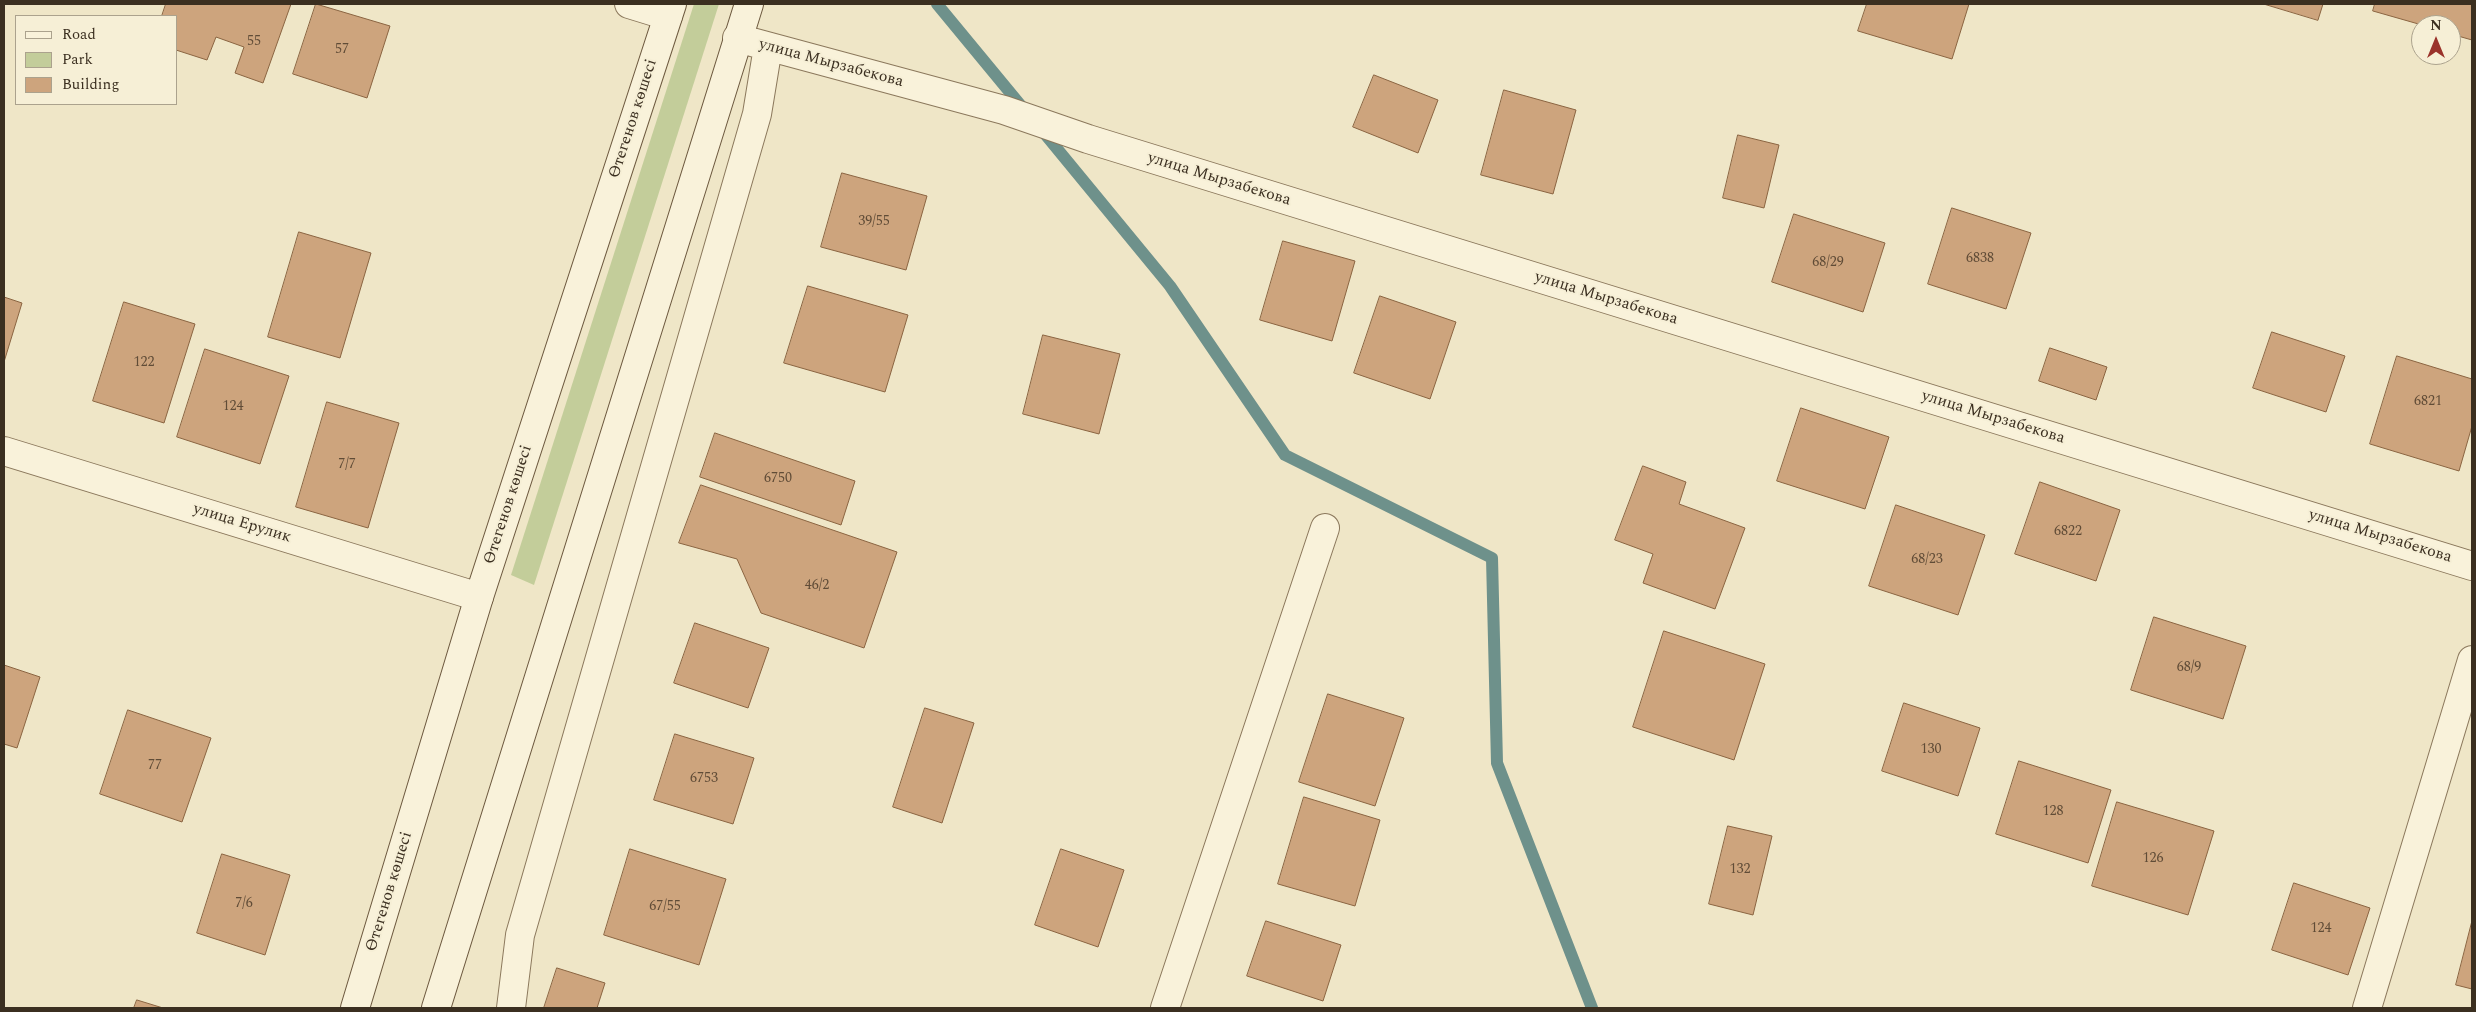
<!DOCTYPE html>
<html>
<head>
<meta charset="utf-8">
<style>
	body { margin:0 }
	#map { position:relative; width:2476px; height:1012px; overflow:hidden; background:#efe6c7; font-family:Spectral,serif }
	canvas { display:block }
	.frame { position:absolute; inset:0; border:5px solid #3b2f20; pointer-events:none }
	.legend { position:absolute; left:15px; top:15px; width:162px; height:90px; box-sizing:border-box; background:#f6efd6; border:1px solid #aba28d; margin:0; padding:6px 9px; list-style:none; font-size:15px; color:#3b2f20 }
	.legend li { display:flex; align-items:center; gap:10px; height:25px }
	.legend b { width:25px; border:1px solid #aba28d }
	.north { position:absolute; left:2411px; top:15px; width:50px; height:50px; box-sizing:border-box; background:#f6efd6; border:1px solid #aba28d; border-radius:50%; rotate:0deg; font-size:14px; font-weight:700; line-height:20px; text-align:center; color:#3b2f20 }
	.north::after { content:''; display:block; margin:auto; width:18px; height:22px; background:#9a332b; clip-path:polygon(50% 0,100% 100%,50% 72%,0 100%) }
</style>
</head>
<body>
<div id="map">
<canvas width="2476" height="1012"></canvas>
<div class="frame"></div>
<ul class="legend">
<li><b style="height:6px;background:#f9f2da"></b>Road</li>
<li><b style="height:14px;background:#c3cd9a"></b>Park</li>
<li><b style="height:14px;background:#cda47d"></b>Building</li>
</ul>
<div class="north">N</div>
</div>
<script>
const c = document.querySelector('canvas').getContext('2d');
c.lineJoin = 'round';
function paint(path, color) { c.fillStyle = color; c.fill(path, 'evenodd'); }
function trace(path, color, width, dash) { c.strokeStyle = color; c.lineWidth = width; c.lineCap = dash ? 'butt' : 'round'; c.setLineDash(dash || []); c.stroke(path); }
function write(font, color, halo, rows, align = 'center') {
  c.font = font + ' Spectral,serif'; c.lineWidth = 4; c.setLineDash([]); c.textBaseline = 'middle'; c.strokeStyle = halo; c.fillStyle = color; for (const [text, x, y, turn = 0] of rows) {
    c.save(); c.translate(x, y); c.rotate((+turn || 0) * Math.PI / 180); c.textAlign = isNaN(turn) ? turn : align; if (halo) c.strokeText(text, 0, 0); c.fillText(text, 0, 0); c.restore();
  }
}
const green = new Path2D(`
	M694,4h25l-185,581 -23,-10z`);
const stream = new Path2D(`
	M937,4l90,109
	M1040,128l130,158 115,169 207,103 5,205 95,245`);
const building = new Path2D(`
	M166,4h125l-28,79 -28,-10 9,-26 -28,-10 -9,23 -31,-10v-34h-14z
	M316,4l74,22 -23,72 -74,-24z
	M1867,4h102l-17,55 -94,-28z
	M2264,4h59l-5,16z
	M2375,4h97v36l-21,-6v-9h-29l-49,-14z
	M1374,75l64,25 -20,53 -65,-26z
	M1504,90l72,20 -23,84 -72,-19z
	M1738,135l41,10 -15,63 -41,-10z
	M842,173l85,23 -21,74 -85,-23z
	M1952,208l79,25 -25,76 -78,-25z
	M1794,214l91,29 -22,69 -91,-30z
	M299,232l72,21 -31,105 -72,-21z
	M1283,241l72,20 -23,80 -72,-21z
	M808,286l100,29 -23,77 -101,-29z
	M1380,296l76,26 -26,77 -76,-26z
	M4,297l18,6 -18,59z
	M124,302l71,22 -31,99 -71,-22z
	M2272,332l73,24 -19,56 -73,-24z
	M1043,335l77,19 -21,80 -76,-20z
	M2050,348l57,19 -11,33 -57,-19z
	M205,349l84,27 -29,88 -83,-27z
	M2397,356l75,23v47l-13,45 -89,-27z
	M327,402l72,21 -31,105 -72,-21z
	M1801,408l88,29 -24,72 -88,-28z
	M715,433l140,48 -14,44 -141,-48z
	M1643,466l43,16 -7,22 66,24 -30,81 -72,-26 10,-29 -38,-14z
	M2040,482l80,28 -24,71 -81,-27z
	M701,485l196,67 -33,96 -103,-35 -24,-54 -58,-16z
	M1896,505l89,30 -27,80 -89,-29z
	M2154,617l92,29 -23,73 -92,-29z
	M695,623l74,25 -21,60 -74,-25z
	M1664,631l101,33 -31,96 -101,-33z
	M4,665l36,12 -23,71 -13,-4z
	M1328,694l76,24 -29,88 -76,-24z
	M1904,703l76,25 -22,68 -76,-25z
	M925,708l49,15 -32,100 -49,-16z
	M128,710l83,28 -29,84 -82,-28z
	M675,734l79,24 -21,66 -79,-24z
	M2019,761l92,29 -23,73 -92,-29z
	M1304,797l76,23 -25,86 -77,-22z
	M2117,802l97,29 -26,84 -96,-29z
	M1728,826l44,10 -19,79 -44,-11z
	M630,849l96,30 -27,86 -95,-30z
	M1061,849l63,21 -26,77 -63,-22z
	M222,854l68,21 -25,80 -68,-22z
	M2294,883l76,25 -22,67 -76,-25z
	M1266,921l75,24 -18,56 -76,-25z
	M2472,921v68l-16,-4z
	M557,968l48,15 -8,25h-53z
	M137,1000l26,8h-29z`);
const street = new Path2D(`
	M629,4l39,12
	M737,38l267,72 84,29 1384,427
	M4,451l475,146
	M511,1008l9,-73 237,-821 11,-67
	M1165,1008l160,-480
	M2367,1008l105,-348`);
const secondary = new Path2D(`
	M355,1008l124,-411 193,-593
	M436,1008l313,-1004`);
const numberNames = [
	["55",254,42],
	["57",342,50],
	["39/55",874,222],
	["6838",1980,259],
	["68/29",1828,263],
	["122",144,363],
	["6821",2428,402],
	["124",233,407],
	["7/7",347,465],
	["6750",778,479],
	["6822",2068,532],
	["68/23",1927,560],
	["46/2",817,586],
	["68/9",2189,668],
	["130",1931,750],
	["77",155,766],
	["6753",704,779],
	["128",2053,812],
	["126",2153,859],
	["132",1740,870],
	["7/6",244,904],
	["67/55",665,907],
	["124",2321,929]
];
const streetNames = [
	["улица Мырзабекова",831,64,15],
	["Өтегенов көшесі",634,119,-72],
	["улица Мырзабекова",1219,180,17],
	["улица Мырзабекова",1606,299,17],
	["улица Мырзабекова",1993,418,17],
	["Өтегенов көшесі",509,505,-72],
	["улица Ерулик",242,524,17],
	["улица Мырзабекова",2380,537,17],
	["Өтегенов көшесі",390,892,-73]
];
paint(green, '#c3cd9a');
trace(stream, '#6e918b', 12);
paint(building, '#cda47d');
trace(building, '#8a6441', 1);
trace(street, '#8b785c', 30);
trace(secondary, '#6d593f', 30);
trace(street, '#f9f2da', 28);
trace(secondary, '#f9f2da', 28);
write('14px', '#604c37', null, numberNames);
write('16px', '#3b2f20', '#f6efd6', streetNames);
</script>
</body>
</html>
